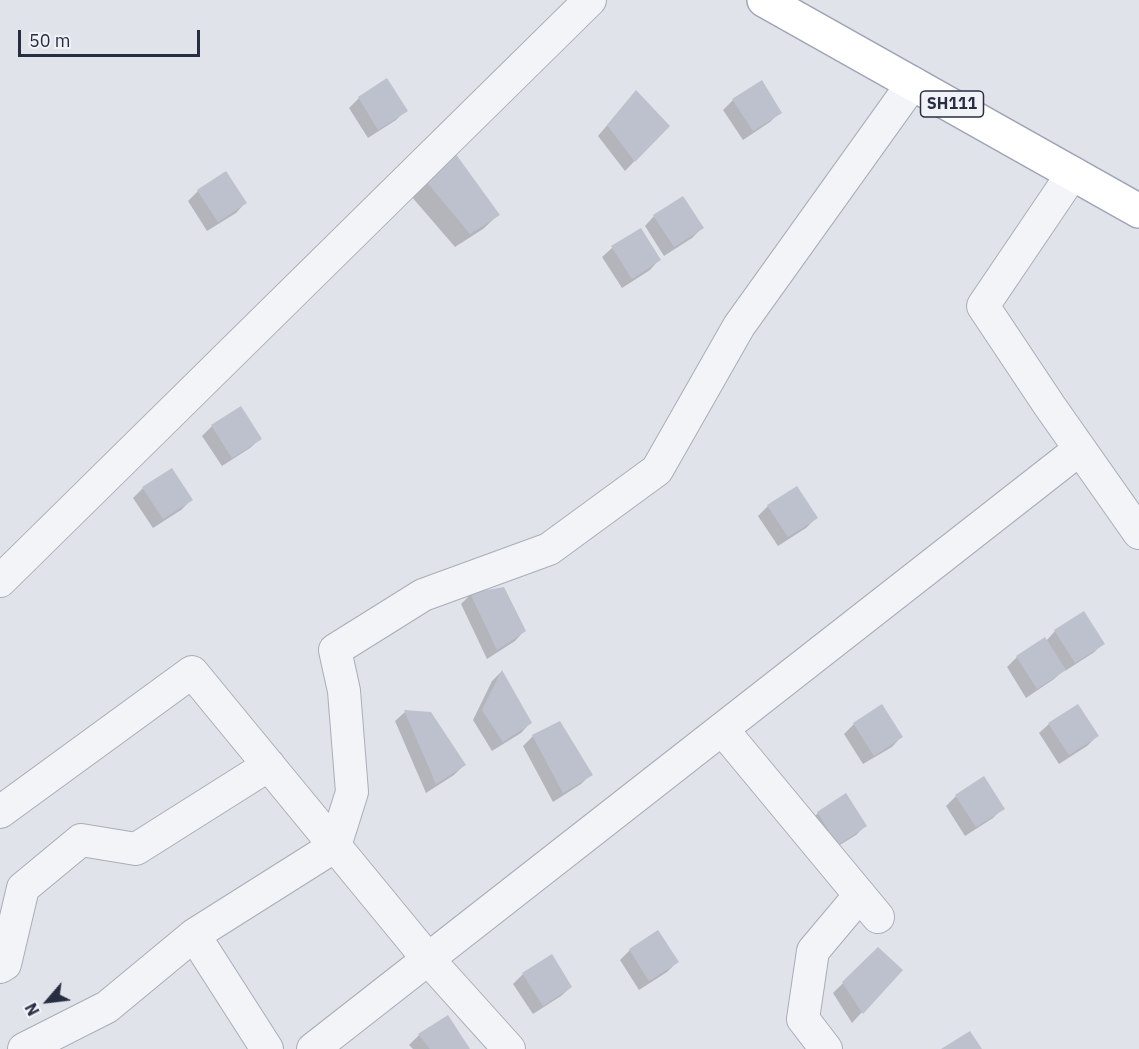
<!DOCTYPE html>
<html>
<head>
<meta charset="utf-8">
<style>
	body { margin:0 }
	#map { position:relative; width:1139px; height:1049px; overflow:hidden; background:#e0e3ea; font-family:"IBM Plex Sans",sans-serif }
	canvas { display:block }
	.north { position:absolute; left:18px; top:971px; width:60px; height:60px; -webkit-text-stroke:4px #f0f2f7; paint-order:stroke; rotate:242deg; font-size:16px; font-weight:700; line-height:24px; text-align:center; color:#282e42 }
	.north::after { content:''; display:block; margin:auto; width:21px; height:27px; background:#282e42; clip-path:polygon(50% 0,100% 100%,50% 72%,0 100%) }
	.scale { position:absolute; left:18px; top:30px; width:182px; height:27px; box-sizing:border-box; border:3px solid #282e42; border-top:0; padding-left:8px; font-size:18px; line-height:21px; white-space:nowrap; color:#282e42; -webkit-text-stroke:4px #f0f2f7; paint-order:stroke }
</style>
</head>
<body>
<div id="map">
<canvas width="1139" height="1049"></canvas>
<div class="north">N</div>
<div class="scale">50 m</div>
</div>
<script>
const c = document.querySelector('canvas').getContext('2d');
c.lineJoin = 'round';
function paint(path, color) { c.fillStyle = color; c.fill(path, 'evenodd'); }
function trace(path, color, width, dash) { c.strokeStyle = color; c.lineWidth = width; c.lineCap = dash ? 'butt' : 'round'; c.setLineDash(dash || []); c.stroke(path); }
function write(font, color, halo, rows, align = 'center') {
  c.font = font + ' "IBM Plex Sans",sans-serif'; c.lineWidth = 4.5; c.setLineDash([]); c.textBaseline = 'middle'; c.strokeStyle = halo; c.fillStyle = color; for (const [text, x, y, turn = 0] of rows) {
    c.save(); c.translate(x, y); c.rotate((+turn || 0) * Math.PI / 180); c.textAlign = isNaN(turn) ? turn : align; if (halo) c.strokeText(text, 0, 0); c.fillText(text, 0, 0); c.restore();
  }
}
const shadow = new Path2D(`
	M359,98l47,12 -10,10 -28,18 -19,-30z
	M733,100l47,12 -10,10 -27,18 -20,-30z
	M627,102l41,24 -43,45 -27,-35z
	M426,181l72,34 -15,14 -28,18 -44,-51z
	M198,191l47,12 -9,10 -29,18 -19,-30z
	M654,216l48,12 -10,10 -28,18 -19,-30z
	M612,248l47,12 -9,10 -28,18 -20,-31z
	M212,426l48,13 -10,9 -28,18 -20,-30z
	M143,488l48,12 -10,10 -28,18 -20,-30z
	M768,506l48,12 -10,10 -28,18 -20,-30z
	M471,594l53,37 -9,10 -28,18 -26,-55z
	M1055,631l48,13 -10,9 -28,18 -1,-1 -10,9 -28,19 -19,-31 10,-10 28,-18 1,2z
	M501,672l29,51 -9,10 -29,18 -19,-31 19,-39z
	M882,706l19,31 -9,10 -29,17 -19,-30 10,-10z
	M405,712l59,53 -10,10 -28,18 -31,-72z
	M1049,724l48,12 -10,10 -28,18 -20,-31z
	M533,736l58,38 -10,10 -28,18 -30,-56z
	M984,778l19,30 -10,10 -28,18 -19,-30 10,-10z
	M846,795l19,31 -9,9 -29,18 -19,-30 10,-10z
	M658,932l19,30 -10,10 -28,18 -19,-30 10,-10z
	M878,949l23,21 -49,53 -19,-30z
	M523,974l48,13 -10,9 -28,18 -20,-30z
	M419,1035l49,14h-55l-4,-4z`);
const building = new Path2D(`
	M387,78l21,33 -30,19 -20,-33z
	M762,80l20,33 -29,18 -21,-32z
	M636,90l34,36 -35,36 -28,-37z
	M455,153l45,62 -30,19 -45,-54z
	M226,171l21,32 -29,19 -21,-32z
	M683,196l21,32 -30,19 -21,-32z
	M641,228l20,32 -29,19 -21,-33z
	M241,406l21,33 -30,19 -21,-33z
	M172,468l21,32 -30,19 -21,-32z
	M797,486l21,32 -30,19 -21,-32z
	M504,587l22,44 -29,19 -27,-57z
	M1084,611l21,33 -30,19 -21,-33z
	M1045,637l21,33 -29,19 -21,-33z
	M502,670l30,53 -29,19 -21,-32z
	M882,704l21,33 -29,19 -21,-33z
	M1078,704l21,32 -30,19 -21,-32z
	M404,710l27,2 35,53 -30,19z
	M560,721l33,54 -30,18 -31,-58z
	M984,776l21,33 -29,18 -21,-32z
	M846,793l21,33 -29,19 -21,-33z
	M658,930l21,32 -30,19 -20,-32z
	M878,947l25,23 -40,44 -21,-32z
	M552,954l20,33 -29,19 -21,-33z
	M448,1015l22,34h-40l-12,-15z
	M970,1031l12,18h-41z`);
const minor = new Path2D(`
	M1073,173l-90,133 66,99 90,128
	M0,581l590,-581
	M722,729l156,188
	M0,812l192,-140 236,287 81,90
	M194,935l141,-89 17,-54 -8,-101 -9,-41 88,-55 126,-46 108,-79 82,-144 174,-243
	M0,967l5,-3 18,-76 58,-48 55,9 133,-84
	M24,1049l83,-42 87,-72 73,114
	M313,1049l767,-600
	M826,1049l-23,-30 10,-68 47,-56`);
const major = new Path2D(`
	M764,0l375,211`);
const shields = [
	[952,104,63]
];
const shieldNames = [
	["SH111",952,104]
];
paint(shadow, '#0003');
paint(building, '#bdc1cd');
trace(minor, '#a9adb8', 34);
trace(major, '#9fa5b6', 36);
trace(minor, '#f3f4f8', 32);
trace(major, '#fff', 33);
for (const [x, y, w] of shields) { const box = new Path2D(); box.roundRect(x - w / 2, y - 13, w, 26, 4.5); c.fillStyle = '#f0f2f7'; c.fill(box); trace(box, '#282e42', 1.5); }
write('bold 16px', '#282e42', null, shieldNames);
</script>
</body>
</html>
